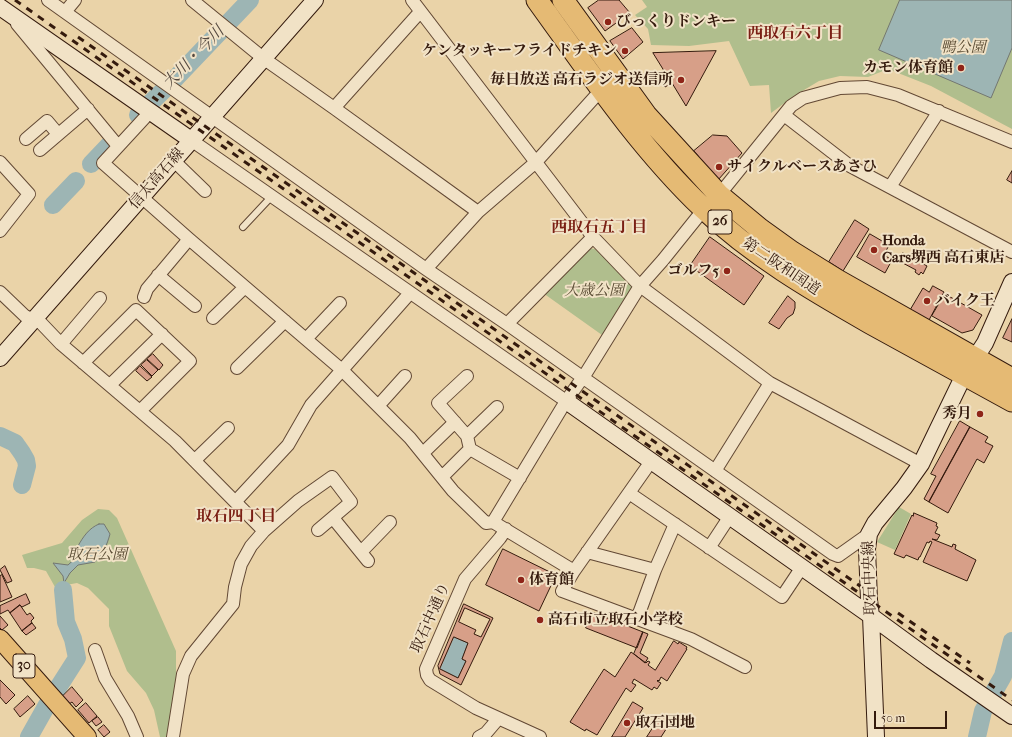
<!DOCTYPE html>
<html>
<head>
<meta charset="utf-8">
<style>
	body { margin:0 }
	#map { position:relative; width:1012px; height:737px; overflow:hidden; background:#ead3a8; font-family:"IM FELL French Canon",serif }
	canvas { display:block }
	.scale { position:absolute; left:874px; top:711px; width:73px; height:18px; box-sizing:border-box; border:2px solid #341a0d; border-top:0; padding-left:5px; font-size:12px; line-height:14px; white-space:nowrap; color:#341a0d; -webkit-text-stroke:3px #f1e2c6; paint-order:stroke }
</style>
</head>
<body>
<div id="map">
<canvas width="1012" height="737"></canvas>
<div class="scale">50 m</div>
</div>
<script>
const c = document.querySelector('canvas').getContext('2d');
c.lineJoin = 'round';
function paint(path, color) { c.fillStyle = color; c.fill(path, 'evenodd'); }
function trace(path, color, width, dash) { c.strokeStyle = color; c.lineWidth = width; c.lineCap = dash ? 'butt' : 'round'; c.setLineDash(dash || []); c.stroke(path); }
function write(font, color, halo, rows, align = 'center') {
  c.font = font + ' "IM FELL French Canon","Noto Serif JP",serif'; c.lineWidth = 4; c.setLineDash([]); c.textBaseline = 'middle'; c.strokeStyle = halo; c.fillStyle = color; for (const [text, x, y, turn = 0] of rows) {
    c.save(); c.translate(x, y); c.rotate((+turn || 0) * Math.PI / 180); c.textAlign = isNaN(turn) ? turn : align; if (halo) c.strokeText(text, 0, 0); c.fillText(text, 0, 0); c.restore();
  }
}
const green = new Path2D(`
	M642,0h370v129l-81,-43 -43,-17 -20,8 -28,-1 -21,5 -25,15 -23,17 -2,-28 -19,1 -21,-45 -40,5 -38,-1 -3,-16 -13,-14 12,-8z
	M589,248l6,1 37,35v7l-30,44 -59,-42z
	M899,507l12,7 -16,36 -18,-8z
	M98,509l11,1 8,8 59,133v27l-6,59h-10l-6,-27 -8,-17 -19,-22 -18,-45v-17l-21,-21 -11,-5 -22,4 -9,-16 -12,-3h-7l-5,-13 40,-12 20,-23z`);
const water = new Path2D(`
	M900,0h112v48l-21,50 -112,-48z
	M99,524h5l6,10c-3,11 -7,20 -15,28l-17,3 -8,8 -6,10 -1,-7 -10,-13 15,2 13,-12 -3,-7c5,-9 11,-18 21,-22z
	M454,637l14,6 -6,16 4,2 -8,17 -18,-9z`);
const river = new Path2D(`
	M138,115l34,-33 78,-82
	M91,164l20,-21
	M53,205l23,-24
	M0,436l15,7 7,10 4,7 1,6 -5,19
	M29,737l18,-32 30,-47 -4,-19 -7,-17 -3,-32
	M977,737l6,-26 20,-35 9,-35`);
const building = new Path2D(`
	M599,0h20l11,13 -25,18 -17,-23z
	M632,28l11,14 -20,17 -13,-18z
	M716,51l-30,55 -14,-23 -7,4 -5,-9 6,-4 -13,-21z
	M713,135l14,1 15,17 -24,27 -24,-29z
	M1012,171v12l-5,-3z
	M855,220l14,9 -26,42 -14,-9z
	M870,234l19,11 -5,10 8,5 -7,13 -28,-16z
	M710,237l54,39 -20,29 -54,-39z
	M903,253l24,13 -4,8 -2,-2 -2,3 -4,-3 1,-2 -17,-9z
	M933,286l11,6 -15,28 -19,-10 13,-22 6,4z
	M945,294l37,21 -9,15 -11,3 -30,-17z
	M788,296l7,6v6l-2,6 -6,4 -8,11 -10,-6z
	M1012,319v23l-9,-4z
	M153,354l10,11 -4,5 -12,-11z
	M147,360l11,10 -6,6 -11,-11z
	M140,366l12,11 -5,4 -11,-10z
	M960,421l10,6 -41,75 -5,-3 12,-23 -5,-2z
	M970,427l18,10 -3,5 8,4 -9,17 -7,-4 -29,54 -19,-11z
	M914,513l23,10 -1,3 2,1 -3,6 5,2 -3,5 -5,-1 20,8 1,-3 3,1 -1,4 21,11 -9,21 -44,-19 9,-20 -2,-1 -1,2 -2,-1 -7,15h-1l-1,3 -12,-5 -2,3 -10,-4 18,-39 1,1z
	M503,549l53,26 -17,36 -53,-26z
	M5,566l7,15 -5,2 -7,-13z
	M2,575l10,22 -12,5v-26z
	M26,594l4,9 -8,4 -2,-2 -10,8 -2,-3 -8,4v-8z
	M464,604l29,14 -32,67 -21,-11 -2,-8zM465,608l25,11 -9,18 -7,-3 2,-4 -17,-8zM454,637l14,6 -6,16 4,2 -8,17 -18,-9z
	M20,605l7,10 3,-2 4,5 -3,3 1,2 -10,8 -12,-18z
	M592,612l51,20 -6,16 -51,-20z
	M0,616l8,9 -6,5 -2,-2z
	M32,623l4,5 -10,7 -4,-4z
	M643,632l5,2 -8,19 8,5 -3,5 -11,-9z
	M674,641l4,3 1,-2 8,5 -1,2h1l-20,32 -6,-4 -2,4 -1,-1 -1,1 4,2 -4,6 -3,-2 -2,3 -18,-11 -2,4 4,2 -5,7 -5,-4 -29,47 -11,-6 -1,2 -15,-9 34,-53 11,8 16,-25 15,11 2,-2 2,1 -2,3 7,5z
	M0,680l15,15 -9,9 -6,-7z
	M72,687l11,13 -7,7 -4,-5 -3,2 -6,-8z
	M28,696l7,8 -15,13 -6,-8z
	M633,702l10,6 -18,29h-13z
	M86,703l11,13 -8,7 -11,-13z
	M662,714l10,6 -11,17h-14z
	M98,717l4,5 -6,4 -4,-5z
	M104,725l6,7 -6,5 -6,-7z`);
const lane = new Path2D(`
	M243,227l29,-31`);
const street = new Path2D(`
	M48,0l378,269 81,55 326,230 5,2 31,-22
	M192,0l71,58 71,50 144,104
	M412,0l181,237 47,49 130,97 151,81
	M65,12l10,-12
	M17,24l101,122
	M334,108l86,-96
	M150,112l-47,51 86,76 153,131 68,68 43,53 33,32 7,-1 81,49 78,-111
	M784,115l66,51 162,86
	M26,139l21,-18 11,13
	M191,140l375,261
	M40,150l48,-41
	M174,161l31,30
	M0,162l29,32 -29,37
	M890,187l49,-76
	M719,195l72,-89 12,-8 37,-10 27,-1 31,8 114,47
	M426,269l52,-57 58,-50 66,-73
	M158,275l37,31
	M0,292l25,24 16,7 20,21 114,97 89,90
	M144,297l3,-8 42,-50
	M213,318l32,-31
	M507,324l86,-87
	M306,339l34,-36
	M61,344l39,-46
	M83,363l53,-53 54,51 -50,50
	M237,368l48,-47
	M467,376l-29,27 29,33 30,-29
	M110,385l52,-51
	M378,406l27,-30
	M467,436l3,13 50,29
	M423,453l32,-31
	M195,460l33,-32
	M715,471l55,-88
	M442,477l28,-28
	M629,493l153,104 20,-30
	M236,501l52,-56 23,-40 99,-112
	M333,518l35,43
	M493,522l73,-121 20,-28 54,-87 23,-26 41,-51
	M506,529l-6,9 -35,41 -39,90 1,6 3,5 46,28 64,29
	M709,548l21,-32
	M361,552l29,-30
	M587,552l68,18
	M574,571l-12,20 129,48 54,28
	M637,619l18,-49 20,-46
	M95,650l10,28 23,38 9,21
	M173,737l10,-63 8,-18 42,-52 2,-17 6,-23 10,-18 13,-15 34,-30 34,-24 19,25 -33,28
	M479,737l7,-4 12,-14`);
const secondary = new Path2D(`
	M0,7l191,133
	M0,358l315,-358
	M566,401l305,215 60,44 81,56
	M876,737l-5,-121 -2,-16 -2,-51 2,-15 6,-11 29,-35 17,-24 43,-89 21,-32 27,-61`);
const primary = new Path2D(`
	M0,639l87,98`);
const highway = new Path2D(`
	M537,0c52,72 102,147 166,208 49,47 109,82 167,115 48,26 95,52 142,78
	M563,0l83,115 73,80 41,34 32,23 45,28 175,99`);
const rail = new Path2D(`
	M15,0l557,392 440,308
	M78,37l792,556
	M898,613l72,50`);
const markers = [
	[608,22,4,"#8f2418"],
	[625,51,4,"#8f2418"],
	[961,68,4,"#8f2418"],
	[681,80,4,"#8f2418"],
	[719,167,4,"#8f2418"],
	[874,250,4,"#8f2418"],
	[727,271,4,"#8f2418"],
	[927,301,4,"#8f2418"],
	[980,414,4,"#8f2418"],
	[521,580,4,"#8f2418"],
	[540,620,4,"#8f2418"],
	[627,723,4,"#8f2418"]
];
const shields = [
	[720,222,24],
	[24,666,22]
];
const shieldNames = [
	["26",720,222],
	["30",24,666]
];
const poiNames = [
	["びっくりドンキー",616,22],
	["ケンタッキーフライドチキン",617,51,"right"],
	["カモン体育館",953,68,"right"],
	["毎日放送 高石ラジオ送信所",673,80,"right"],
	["サイクルベースあさひ",727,167],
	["Honda",882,241],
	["Cars堺西 高石東店",882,258],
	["ゴルフ5",719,271,"right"],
	["バイク王",935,301],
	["秀月",972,414,"right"],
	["体育館",529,580],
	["高石市立取石小学校",548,620],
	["取石団地",635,723]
];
const parkNames = [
	["鴨公園",963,48],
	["大歳公園",594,291],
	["取石公園",97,555]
];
const streetNames = [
	["信太高石線",157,179,-49],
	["第二阪和国道",781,267,34],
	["取石中央線",870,578,-92],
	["取石中通り",431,618,-66]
];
const neighbourhoodNames = [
	["西取石六丁目",795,34],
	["西取石五丁目",599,228],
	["取石四丁目",236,517]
];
const waterNames = [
	["大川・今川",194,58,-46]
];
paint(green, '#b0be8d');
paint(water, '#9db5b4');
trace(water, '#737771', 1);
trace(river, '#9db5b4', 18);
paint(building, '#d79f88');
trace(building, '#341a0d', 1);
trace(lane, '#624834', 8);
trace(street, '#624834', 14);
trace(secondary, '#341a0d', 18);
trace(primary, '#341a0d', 20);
trace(highway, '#341a0d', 23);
trace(lane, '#f1e2c6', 6);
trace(street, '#f1e2c6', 12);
trace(secondary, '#f1e2c6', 16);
trace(primary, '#e5ba74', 18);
trace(highway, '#e5ba74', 21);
trace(rail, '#341a0d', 3, [7, 7]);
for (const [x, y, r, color] of markers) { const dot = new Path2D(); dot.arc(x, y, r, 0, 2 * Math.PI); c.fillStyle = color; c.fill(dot); trace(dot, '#f1e2c6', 1.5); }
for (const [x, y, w] of shields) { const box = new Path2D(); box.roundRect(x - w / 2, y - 12, w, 24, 3); c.fillStyle = '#f1e2c6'; c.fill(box); trace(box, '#341a0d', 1); }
write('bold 14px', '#341a0d', null, shieldNames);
write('bold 15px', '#341a0d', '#f1e2c6', poiNames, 'left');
write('italic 15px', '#594b33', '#f1e2c6', parkNames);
write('15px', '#341a0d', '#f1e2c6', streetNames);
write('bold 16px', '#7a1f14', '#f1e2c6', neighbourhoodNames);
write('italic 16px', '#54483f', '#f1e2c6', waterNames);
</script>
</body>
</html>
